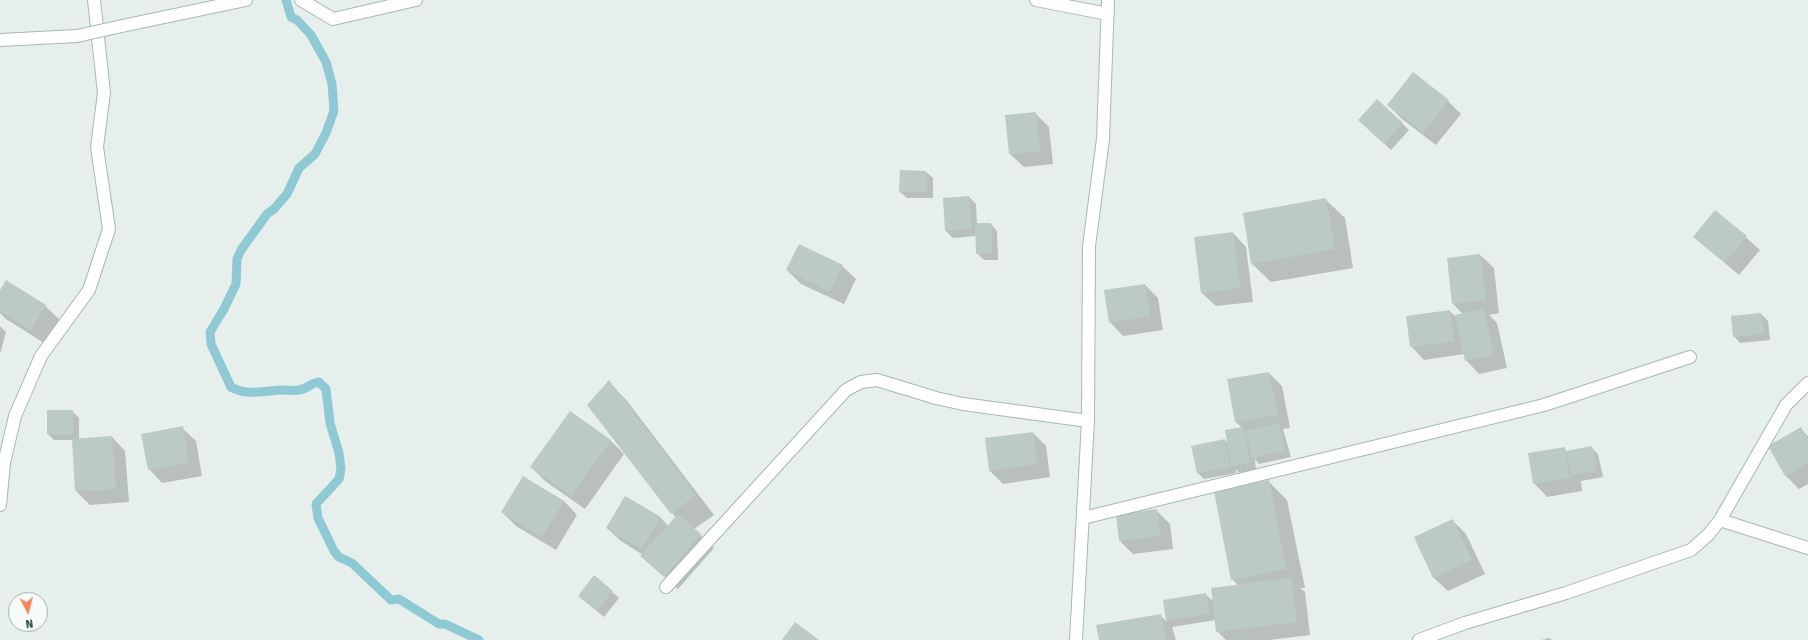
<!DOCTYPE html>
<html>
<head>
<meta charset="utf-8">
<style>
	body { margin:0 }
	#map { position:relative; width:1808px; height:640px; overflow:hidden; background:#e6efeb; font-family:Signika,sans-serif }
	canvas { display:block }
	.north { position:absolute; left:8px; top:592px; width:40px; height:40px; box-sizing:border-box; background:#f7fbf9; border:1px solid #a3b1ad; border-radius:50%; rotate:173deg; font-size:11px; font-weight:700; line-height:16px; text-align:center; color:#24423a }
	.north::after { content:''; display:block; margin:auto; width:14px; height:18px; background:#f4845f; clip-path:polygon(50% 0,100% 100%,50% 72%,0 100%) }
</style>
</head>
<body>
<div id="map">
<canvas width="1808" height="640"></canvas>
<div class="north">N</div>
</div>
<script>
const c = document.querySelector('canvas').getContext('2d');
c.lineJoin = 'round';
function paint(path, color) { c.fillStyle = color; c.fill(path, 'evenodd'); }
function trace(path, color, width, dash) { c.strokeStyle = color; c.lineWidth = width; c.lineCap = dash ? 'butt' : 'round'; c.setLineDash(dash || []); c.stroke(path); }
const shadow = new Path2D(`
	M1377,100l32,30 -18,20 -25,-23z
	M1448,101l13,13 -25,31 -34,-26 -14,-14z
	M1035,113l14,14 4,37 -29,3 -14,-13 -4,-38z
	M926,172l7,6v20h-26l-7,-6z
	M969,197l7,7 1,20h14l6,7 1,29h-14l-7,-7 -1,-17 -23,2 -7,-7 -2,-32z
	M1326,200l19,18 8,50 -82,14 -19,-18z
	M1716,211l44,39 -21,25 -45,-38z
	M1233,233l13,14 7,55 -37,4 -14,-13z
	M1480,255l14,13 5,45 -10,2 8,8 10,45 -28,6 -13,-14 -2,-6 -40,6 -13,-14 39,-35 7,7 6,-4 -10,-10 -5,-45z
	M842,266l14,13 -12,25 -43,-20 -14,-14z
	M1145,285l13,13 5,32 -40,6 -13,-14z
	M0,292l45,14 14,13 -15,24 -38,-24 -6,-6z
	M1761,314l7,7 2,19 -30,3 -6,-7z
	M0,326l6,6 -6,22z
	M1269,373l13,13 8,42 -7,1 8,28 -32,7 -4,-5 1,11 -17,3 -3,-4v4l-32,6 -6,-6 26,-33 5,4 13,-16 -6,-6z
	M609,382l18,19 87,114 -20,14 20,19 -36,41 -36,-33 1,-1 -22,-14 -14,-13 19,-30 35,20 7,8 8,-9 -4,-4z
	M72,411l7,7v21l33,-2 13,14 4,51 -39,3 -14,-14 -3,-51h-19l-6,-6z
	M571,413l40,28 13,13 -39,55 -40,-28 -14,-14z
	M182,428l14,13 6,35 -40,7 -13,-14z
	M1800,428l8,8v48l-9,5 -14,-14z
	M1033,433l13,13 4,31 -47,7 -13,-13z
	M1591,447l7,7 5,23 -22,4 1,10 -35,6 -13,-14 30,-34 4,3z
	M523,477l41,24 13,14 -21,35 -40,-24 -14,-14z
	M1268,481l19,19 18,88h-5l5,4 5,43 -41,5h-43l-9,-9 -1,-11 -44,7 4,13h-76l60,-25 7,7 -3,-21 41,-7 9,8 24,-17 -6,-6z
	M1156,510l14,14 3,25 -40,5 -13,-13z
	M1452,520l14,14 19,40 -37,17 -14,-13 -19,-41z
	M594,577l25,21 -15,19 -25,-21z
	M1549,638l3,2h-11z`);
const stream = new Path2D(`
	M286,0l5,17 6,3 14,15 15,27 6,22 2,27 -8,22 -11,21 -16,14 -12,26 -13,15 -7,5 -26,36 -4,9 -1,25 -12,25 -14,23 1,12 20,43c17,10 34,3 53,3 5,0 10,1 15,0 8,-1 12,-7 20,-8l7,7 4,34 9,30 2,16 -2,10 -23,25 2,14 16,33 5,6 13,6 39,37 8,-1 40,25h6l34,16`);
const building = new Path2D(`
	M1413,72l36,28 -26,33 -36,-28z
	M1377,99l26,24 -19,21 -26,-24z
	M1036,112l4,39 -31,3 -4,-39z
	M900,170l26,1v21h-27z
	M969,196l3,33 -27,2 -2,-33z
	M1326,198l9,51 -84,15 -8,-51z
	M1715,210l32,26 -22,27 -32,-26z
	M975,223h16l1,30 -16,1z
	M1233,232l7,56 -39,5 -7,-56z
	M799,244l44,21 -13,27 -44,-22z
	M1480,254l6,46 -34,4 -5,-46z
	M6,280l40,25 -15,25 -31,-19v-21z
	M1145,284l5,32 -41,7 -5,-33z
	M1484,309l10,46 -29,6 -10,-46z
	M1450,310l4,31 -44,6 -4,-31z
	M1761,313l3,21 -31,3 -2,-21z
	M1269,372l9,43 -43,7 -8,-43z
	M609,380l87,115 -25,19 -84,-109z
	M47,410h26v24h-26z
	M570,411l41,29 -40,56 -41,-29z
	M1279,423l5,28 -32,7 -6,-27z
	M183,426l6,37 -41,7 -7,-36z
	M1244,427l6,36 -19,3 -6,-36z
	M1801,427l7,13v23l-23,13 -17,-30z
	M1033,432l4,32 -48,7 -4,-33z
	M112,436l4,53 -41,2 -3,-52z
	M1225,439l5,28 -33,6 -6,-27z
	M1592,446l5,24 -26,5 -5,-24z
	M1565,447l4,31 -36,6 -5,-31z
	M523,476l41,25 -22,36 -41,-25z
	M1269,480l17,89 -55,11 -17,-89z
	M625,496l36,21 -19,32 -36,-21z
	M1157,509l3,27 -41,5 -3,-27z
	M678,514l23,20 -37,43 -24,-21z
	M1453,519l19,41 -39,18 -19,-41z
	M594,575l19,16 -16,20 -19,-15z
	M1291,578l6,44 -81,10 -5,-44z
	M1206,593l3,21 -43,6 -3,-20z
	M1161,614l5,26h-67l-3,-15z
	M795,622l24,18h-37z`);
const minor = new Path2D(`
	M301,0l32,19 83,-19
	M1036,0l72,14
	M122,26l124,-26
	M0,40l77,-4
	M0,505l4,-42 11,-47 26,-60 48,-66 20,-61 -12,-82 7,-54 -10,-93
	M1083,518l461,-113 146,-48
	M1720,520l88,28
	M666,587l180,-197 15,-8 16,-2 59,18 27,6 125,17
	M1076,640l12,-219 1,-175 14,-107 5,-139
	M1419,640l46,-17 101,-30 125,-43 17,-15 12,-15 66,-115 22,-22`);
const minorBridge = new Path2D(`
	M77,36l45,-10`);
paint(shadow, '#0003');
trace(stream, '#8ec9d4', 9);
paint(building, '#bbcac4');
trace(minor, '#a8b8b2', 14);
trace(minor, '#fff', 12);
trace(minorBridge, '#a8b8b2', 14, []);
trace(minorBridge, '#fff', 12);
</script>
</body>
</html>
